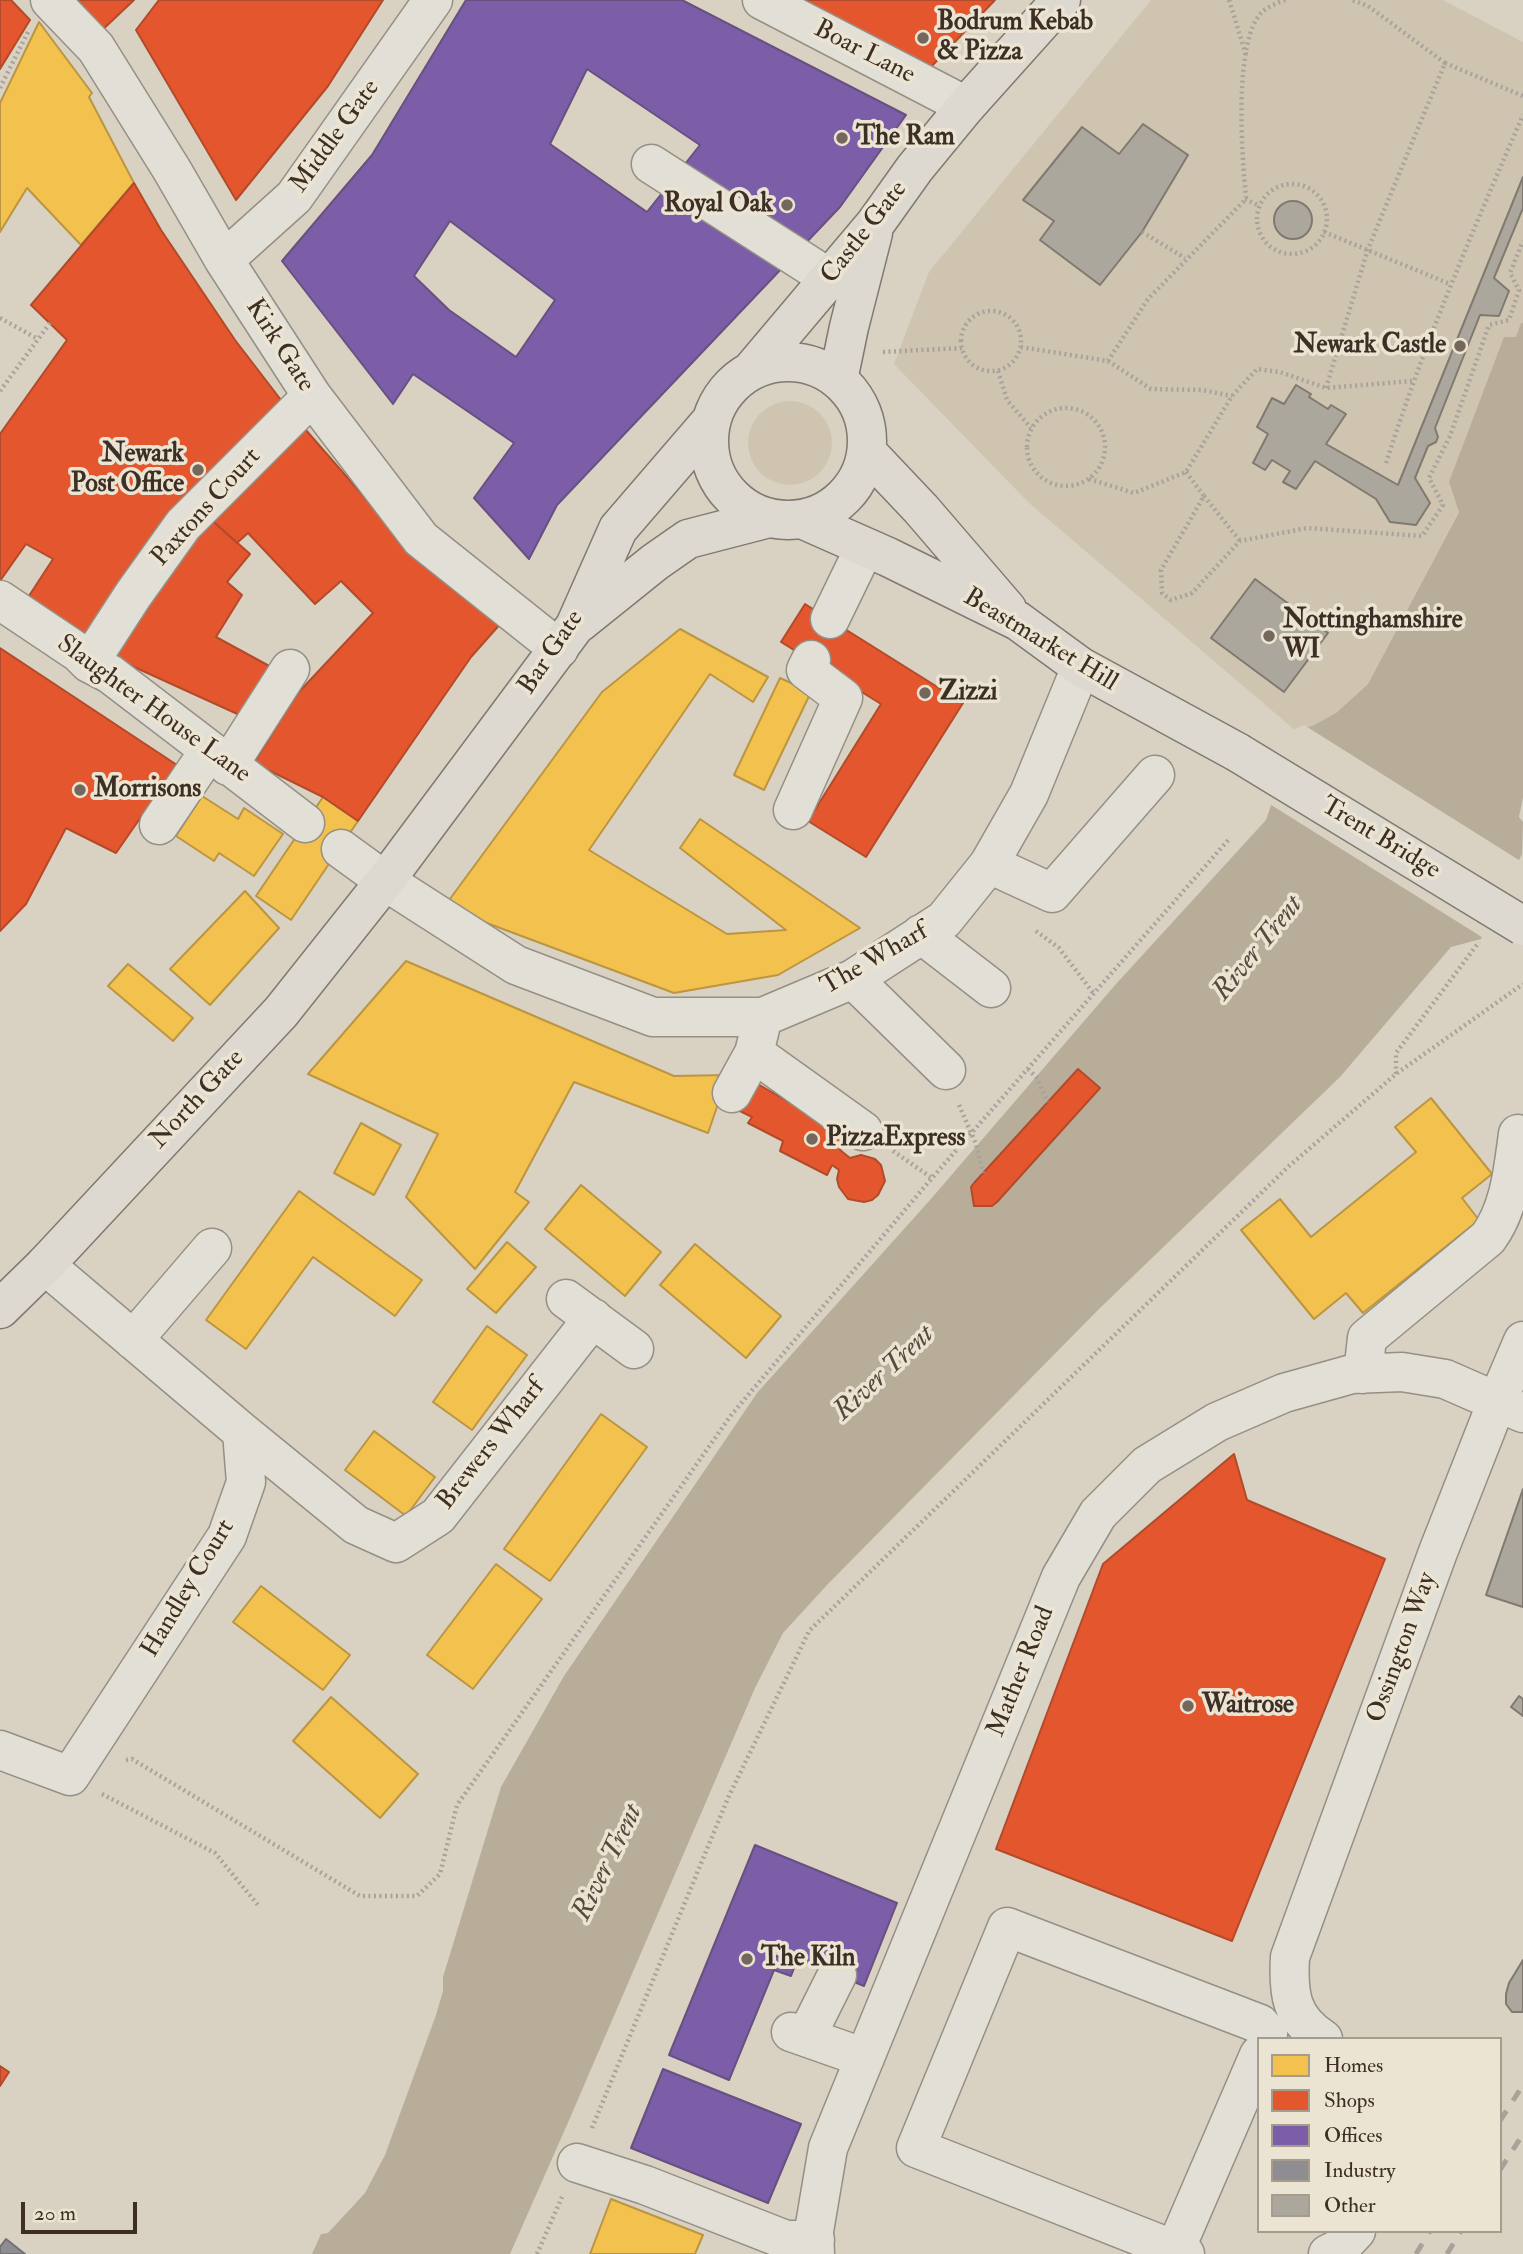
<!DOCTYPE html>
<html>
<head>
<meta charset="utf-8">
<style>
	body { margin:0 }
	#map { position:relative; width:1523px; height:2254px; overflow:hidden; background:#d9d2c2; font-family:"IM FELL Double Pica",serif }
	canvas { display:block }
	.legend { position:absolute; left:1257px; top:2037px; width:245px; height:196px; box-sizing:border-box; background:#ece4d2; border:2px solid #a69c8d; margin:0; padding:9px 12px; list-style:none; font-size:21px; color:#3d2f25 }
	.legend li { display:flex; align-items:center; gap:14px; height:35px }
	.legend b { width:35px; border:2px solid #a69c8d }
	.scale { position:absolute; left:21px; top:2202px; width:116px; height:32px; box-sizing:border-box; border:4px solid #3d2f25; border-top:0; padding-left:9px; font-size:21px; line-height:24px; white-space:nowrap; color:#3d2f25; -webkit-text-stroke:5px #ece4d2; paint-order:stroke }
</style>
</head>
<body>
<div id="map">
<canvas width="1523" height="2254"></canvas>
<ul class="legend">
<li><b style="height:19px;background:#f2c14e"></b>Homes</li>
<li><b style="height:19px;background:#e4572e"></b>Shops</li>
<li><b style="height:19px;background:#7b5ea7"></b>Offices</li>
<li><b style="height:19px;background:#8d8d92"></b>Industry</li>
<li><b style="height:19px;background:#aca79c"></b>Other</li>
</ul>
<div class="scale">20 m</div>
</div>
<script>
const c = document.querySelector('canvas').getContext('2d');
c.lineJoin = 'round';
function paint(path, color) { c.fillStyle = color; c.fill(path, 'evenodd'); }
function trace(path, color, width, dash) { c.strokeStyle = color; c.lineWidth = width; c.lineCap = dash ? 'butt' : 'round'; c.setLineDash(dash || []); c.stroke(path); }
function write(font, color, halo, rows, align = 'center') {
  c.font = font + ' "IM FELL Double Pica",serif'; c.lineWidth = 7; c.setLineDash([]); c.textBaseline = 'middle'; c.strokeStyle = halo; c.fillStyle = color; for (const [text, x, y, turn = 0] of rows) {
    c.save(); c.translate(x, y); c.rotate((+turn || 0) * Math.PI / 180); c.textAlign = isNaN(turn) ? turn : align; if (halo) c.strokeText(text, 0, 0); c.fillText(text, 0, 0); c.restore();
  }
}
const green = new Path2D(`
	M1151,0h292l80,42v281l-74,159 10,29 -91,173 -32,29 -22,12 -18,6 -267,-228 -135,-139 35,-92z
	M748 443a42 42 0 1 1 84 0a42 42 0 1 1-84 0Z`);
const water = new Path2D(`
	M1521,323h2v474l-4,20 4,5 -1,32 -41,85 -30,8 -111,130 -241,232 -271,275 -45,49 -28,55 -185,430 -60,136h-198l9,-20 7,-1 37,-40 20,-38 51,-140 7,-24v-14l58,-190 63,-111 145,-212 48,-71 173,-193 186,-216 150,-164 30,-89 18,-6 22,-12 32,-29 91,-172 -10,-30 55,-145h12z`);
const pier = new Path2D(`
	M1304,725l218,137 -37,77 -217,-136 25,-73z`);
const homes = new Path2D(`
	M39,22l53,71 -3,4 45,86 -53,62 -54,-57 -27,44v-129z
	M680,629l88,48 -15,25 -43,-28 -121,176 138,84 59,-4 -106,-82 20,-29 160,109 -82,47 -104,18 -230,-86 158,-215z
	M780,678l31,14 -47,98 -30,-15z
	M202,796l36,23 6,-11 39,26 -29,42 -35,-23 -5,8 -38,-25z
	M323,797l35,24 -67,99 -35,-24z
	M245,891l34,37 -69,77 -40,-36z
	M406,961l268,115 54,-1 -20,58 -134,-51 -59,110 14,10 -54,67 -69,-72 32,-63 -130,-60z
	M128,964l65,54 -20,23 -65,-55z
	M1431,1098l61,76 -30,24 17,22 -116,93 -17,-20 -32,26 -73,-89 39,-31 31,38 105,-85 -21,-25z
	M361,1123l40,22 -27,50 -40,-22z
	M581,1185l80,67 -36,44 -80,-67z
	M299,1191l123,89 -27,36 -82,-59 -67,92 -40,-29z
	M507,1242l29,25 -40,46 -29,-24z
	M695,1244l86,72 -35,42 -86,-73z
	M487,1326l40,29 -55,75 -39,-28z
	M601,1414l46,33 -97,134 -46,-32z
	M374,1431l61,46 -29,39 -61,-46z
	M496,1564l46,35 -69,90 -46,-34z
	M261,1586l89,69 -27,35 -90,-68z
	M331,1697l87,77 -38,44 -87,-77z
	M611,2199l92,36 -8,19h-105z`);
const shops = new Path2D(`
	M0,0h11l19,20 -30,49z
	M74,0h60l-36,34z
	M159,0h224l-55,86 -92,114 -100,-170z
	M788,0h207l-68,71z
	M134,183l27,47 74,110 46,60 -71,73 -123,165 -60,-39 26,-40 -27,-15 -26,37v-147l67,-94 -36,-35z
	M305,429l68,78 129,115 -31,35 -113,164 -35,-24 -69,-34 43,-69 76,-81 -32,-32 -26,23 -67,-71 -11,10 -30,-27z
	M207,516l43,38 -23,28 15,13 -26,42 57,31 -29,49 -134,-61z
	M805,604l158,99 -97,154 -58,-36 73,-117 -100,-62z
	M0,648l177,117 -61,88 -50,-25 -40,76 -26,27z
	M1078,1069l22,19 -103,114 -5,4h-18l-3,-19 3,-4z
	M749,1079l99,57 -8,14 10,8 11,-3 14,4 6,6 4,16 -7,14 -6,5 -8,2 -16,-3 -9,-12 -2,-8 2,-9 -7,-5 -5,10 -47,-24 3,-10 -35,-18 4,-6 -16,-8z
	M1234,1454l13,46 138,59 -153,382 -236,-92 107,-285z
	M0,2066l9,6 -9,14z`);
const offices = new Path2D(`
	M466,0h216l224,115 -66,92 -283,298 -28,54 -55,-61 40,-55 -101,-69 -20,30 -111,-143 90,-106zM587,69l113,76 -53,67 -97,-68zM450,221l105,79 -39,57 -67,-47 -35,-34z
	M755,1845l142,58 -33,83 -88,-36 -2,5 22,8 -5,13 -17,-6 -45,110 -60,-25z
	M663,2069l138,55 -33,79 -137,-55z`);
const industry = new Path2D(`
	M6,2239l19,15h-25v-7z`);
const building = new Path2D(`
	M1143,124l45,31 -46,77 -42,53 -60,-45 14,-19 -31,-21 59,-73 37,27z
	M1523,177v31l-29,70 15,13 -10,25 -19,-1 -45,113 3,9 -2,5 -8,4 -13,32 15,25 -14,22 -26,-3 -14,-23 -61,-38 -19,28 -13,-7 7,-11 -18,-11 -7,10 -12,-7 15,-29 -11,-7 15,-29 12,6 12,-19 15,9 -2,3 19,12 3,-4 15,9 -20,30 72,41z
	M1274 220a19 19 0 1 1 38 0a19 19 0 1 1-38 0Z
	M1255,579l73,54 -44,59 -73,-54z
	M1523,1489v118l-37,-12z
	M1519,1696l4,3v17l-12,-9z
	M1523,1960v52h-11l-6,-8v-10l3,-11z`);
const path = new Path2D(`
	M1229,0l17,55
	M1445,63l78,33
	M0,88l28,-56
	M1257 219a35 35 0 1 1 70 0a35 35 0 1 1-70 0Z
	M1245,199l15,7
	M1142,232l43,26
	M1324,232l126,52
	M961 341a30 30 0 1 1 60 0a30 30 0 1 1-60 0Z
	M0,318l38,21
	M1021,347l87,14 40,-62 96,-98 2,-4c-4,-39 -13,-157 16,-185 6,-5 16,-10 24,-12
	M883,352l79,-4
	M1108,361l43,28 51,1 30,6
	M998,371l9,29 24,28
	M1326,388l42,-139 77,-186 -77,-57 -16,-6
	M0,391l50,-68
	M1027 447a39 39 0 1 1 78 0a39 39 0 1 1-78 0Z
	M1386,463c38,-119 87,-233 137,-348
	M1186,472l18,24 -43,74 1,23 9,7 21,-7 48,-52 67,-13 115,8 21,-31 -14,-27 21,-42 39,-111 20,-5 10,-30 -9,-17 13,-32
	M1089,479l45,14 52,-21 46,-76 25,-27 23,3 46,16 86,-7
	M1204,496l36,45
	M1036,931l23,17 35,46
	M1028,1069l8,8 12,25
	M1396,1074v-21l83,-111
	M959,1105l17,39 7,29
	M893,1151l39,27
	M126,1760l6,-1 228,137h57l23,-22 17,-69 275,-391 200,-236 298,-340
	M102,1794l113,59 43,52
	M592,2128l136,-330 81,-167 479,-464 108,-93 127,-90
	M537,2254l25,-57`);
const minor = new Path2D(`
	M50,0l46,48 76,122 52,90 88,136 109,143 138,110
	M762,0l204,106
	M651,164l178,114
	M224,260l70,-63 139,-197
	M0,600l79,53 10,10 21,11 195,149
	M830,619l34,-70
	M89,663l44,-68 50,-70 129,-129
	M228,766l62,-97
	M793,810l50,-112 -37,-28 5,-10
	M159,825l50,-74
	M341,849l44,32 131,84 137,52h110l90,-38 91,-59 45,-56 40,-70 52,-127
	M989,864l63,29 103,-118
	M921,934l70,54
	M853,979l93,91
	M754,1053l109,78
	M732,1093l22,-40 6,-24
	M566,1299l68,50
	M133,1340l79,-92
	M1363,1374l4,-36 121,-100c22,-30 25,-68 30,-104
	M242,1432l114,93 40,18 42,-27 155,-198
	M0,1750l70,26 157,-240 19,-54 -4,-50 -197,-167
	M791,2032l74,26
	M806,2037l31,-62
	M1323,2039c-33,-21 -35,-47 -33,-82l148,-405 59,-150 26,-61
	M577,2163l68,22 141,55h29
	M1175,2250l84,-195
	M815,2254l-1,-23 14,-83 233,-571 37,-63 49,-49 70,-43 67,-29 68,-19 50,-2 43,7 78,34
	M1185,2254l-269,-106 91,-221 253,97 8,10 -2,5
	M1328,2254l12,-6 16,-17`);
const major = new Path2D(`
	M709 441a79 79 0 1 1 158 0a79 79 0 1 1-158 0Z
	M751,371l124,-147 40,-56 51,-62 95,-106
	M838,380l11,-53 24,-94
	M867,452l54,57 86,100
	M802,519l86,38 130,64 63,46 156,85
	M579,623l76,-61 33,-23 81,-21
	M0,1309l45,-44 236,-253 104,-131 190,-255 43,-97 93,-108`);
const rail = new Path2D(`
	M1500,2121l23,-36
	M1500,2170l23,-36
	M1416,2254l14,-23
	M1447,2254l14,-23`);
const majorBridge = new Path2D(`
	M1237,752l286,174`);
const markers = [
	[923,38,7,"#74685c"],
	[842,138,7,"#74685c"],
	[787,205,7,"#74685c"],
	[1460,346,7,"#74685c"],
	[198,470,7,"#74685c"],
	[1269,636,7,"#74685c"],
	[925,693,7,"#74685c"],
	[80,790,7,"#74685c"],
	[812,1139,7,"#74685c"],
	[1188,1706,7,"#74685c"],
	[747,1959,7,"#74685c"]
];
const poiNames = [
	["Bodrum Kebab",937,23],
	["& Pizza",937,53],
	["The Ram",856,138],
	["Royal Oak",773,205,"right"],
	["Newark Castle",1446,346,"right"],
	["Newark",184,455,"right"],
	["Post Office",184,485,"right"],
	["Nottinghamshire",1283,621],
	["WI",1283,651],
	["Zizzi",939,693],
	["Morrisons",94,790],
	["PizzaExpress",826,1139],
	["Waitrose",1202,1706],
	["The Kiln",761,1959]
];
const streetNames = [
	["Boar Lane",864,53,27],
	["Middle Gate",336,137,-54],
	["Castle Gate",865,233,-52],
	["Kirk Gate",279,346,57],
	["Paxtons Court",207,508,-48],
	["Beastmarket Hill",1040,641,31],
	["Bar Gate",552,653,-56],
	["Slaughter House Lane",153,710,36],
	["Trent Bridge",1380,839,31],
	["The Wharf",875,960,-30],
	["North Gate",198,1100,-47],
	["Brewers Wharf",492,1445,-52],
	["Handley Court",189,1589,-59],
	["Ossington Way",1403,1648,-70],
	["Mather Road",1022,1672,-68]
];
const waterNames = [
	["River Trent",1259,949,-51],
	["River Trent",885,1374,-43],
	["River Trent",609,1863,-64]
];
paint(green, '#cfc4af');
paint(water, '#b8ad99');
paint(pier, '#d9d2c2');
paint(homes, '#f2c14e');
trace(homes, '#bc9542', 2);
paint(shops, '#e4572e');
trace(shops, '#b24b2b', 2);
paint(offices, '#7b5ea7');
trace(offices, '#685080', 2);
paint(industry, '#8d8d92');
trace(industry, '#757171', 2);
paint(building, '#aca79c');
trace(building, '#7f7970', 2);
trace(minor, '#958f85', 41);
trace(major, '#7f7970', 41);
trace(path, '#a7a29c', 4.5, [2, 3.5]);
trace(minor, '#e2dfd6', 38);
trace(major, '#ddd9d0', 38);
trace(rail, '#a7a29c', 5, [12, 12]);
trace(majorBridge, '#7f7970', 41, []);
trace(majorBridge, '#ddd9d0', 38);
for (const [x, y, r, color] of markers) { const dot = new Path2D(); dot.arc(x, y, r, 0, 2 * Math.PI); c.fillStyle = color; c.fill(dot); trace(dot, '#ece4d2', 2.5); }
write('bold 26px', '#3d2f25', '#ece4d2', poiNames, 'left');
write('26px', '#3d2f25', '#ece4d2', streetNames);
write('italic 28px', '#584a3e', '#ece4d2', waterNames);
</script>
</body>
</html>
